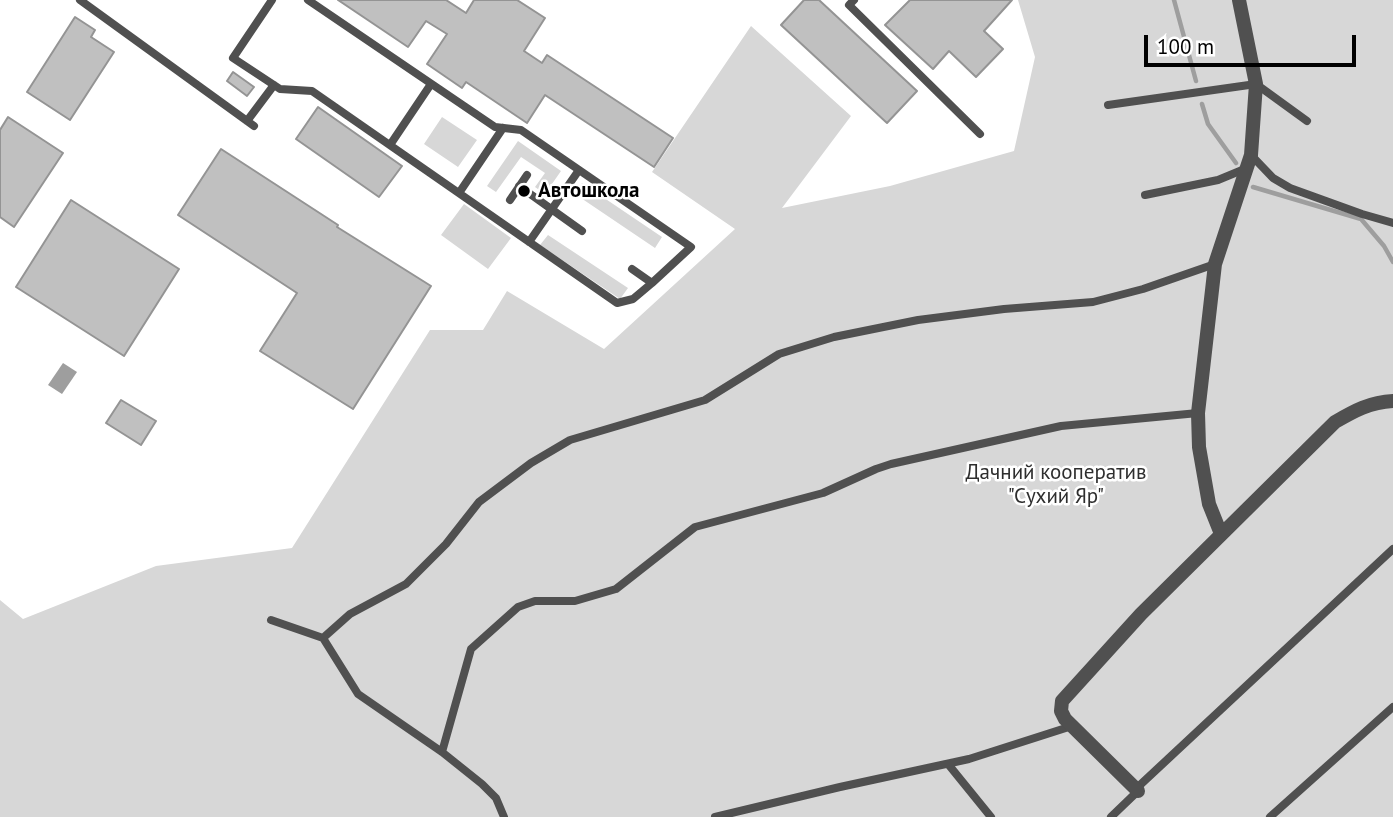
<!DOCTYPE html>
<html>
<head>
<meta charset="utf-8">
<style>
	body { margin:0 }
	#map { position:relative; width:1393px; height:817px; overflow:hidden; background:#fff; font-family:"PT Sans",sans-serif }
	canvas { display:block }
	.scale { position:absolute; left:1144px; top:35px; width:212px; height:32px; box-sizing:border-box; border:4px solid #000; border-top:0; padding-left:9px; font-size:21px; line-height:24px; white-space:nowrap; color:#000; -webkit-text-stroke:5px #fff; paint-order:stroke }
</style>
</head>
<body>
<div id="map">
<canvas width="1393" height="817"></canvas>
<div class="scale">100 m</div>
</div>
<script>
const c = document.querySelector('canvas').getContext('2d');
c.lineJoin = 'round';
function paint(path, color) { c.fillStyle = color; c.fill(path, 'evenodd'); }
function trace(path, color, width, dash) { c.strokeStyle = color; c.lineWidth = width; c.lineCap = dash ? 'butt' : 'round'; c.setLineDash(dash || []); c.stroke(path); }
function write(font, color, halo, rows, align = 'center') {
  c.font = font + ' "PT Sans",sans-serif'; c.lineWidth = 5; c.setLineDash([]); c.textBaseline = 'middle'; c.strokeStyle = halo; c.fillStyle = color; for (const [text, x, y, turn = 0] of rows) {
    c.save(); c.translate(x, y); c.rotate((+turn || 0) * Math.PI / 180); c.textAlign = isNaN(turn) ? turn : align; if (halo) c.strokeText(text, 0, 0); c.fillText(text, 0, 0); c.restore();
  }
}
const green = new Path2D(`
	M1018,0h375v817h-1393v-217l23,19 133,-53 136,-18 138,-218h53l24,-39 97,58 131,-120 -83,-57 99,-146 100,90 -69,92 108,-22 124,-35 21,-94z
	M442,117l35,23 -19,27 -34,-23z
	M518,141l43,30 -16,23 -10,-7 10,-14 -24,-16 -25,35 -9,-6z
	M582,183l80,54 -7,11 -80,-54z
	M464,204l47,34 -23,31 -47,-34z
	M548,235l80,53 -8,11 -80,-54z`);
const water = new Path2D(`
	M63,363l14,9 -15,22 -14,-9z`);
const stream = new Path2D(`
	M1174,0l22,81
	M1202,104l6,20 28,39
	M1253,187l108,32 23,27 9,16`);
const building = new Path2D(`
	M338,0h108l20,13 8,-13h43l28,18 -21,33 18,12 5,-8 126,83 -19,29 -109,-72 -18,28 -61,-41 -4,6 -35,-24 20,-30 -21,-13 -18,26z
	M804,0h15l98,91 -30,32 -106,-98z
	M910,0h102l-28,31 19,18 -27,28 -27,-26 -16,18 -48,-44z
	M75,17l20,13 -4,7 23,15 -44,68 -43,-28z
	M233,72l21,15 -7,9 -20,-15z
	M318,107l84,59 -23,31 -83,-58z
	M8,117l55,36 -49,74 -14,-10v-87z
	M221,149l117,76 -1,2 94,59 -78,123 -93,-58 37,-58 -119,-78z
	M71,200l108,69 -55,87 -108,-69z
	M121,400l35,21 -15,24 -35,-22z`);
const service = new Path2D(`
	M80,0l174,126
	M272,0l-39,58 47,31 32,2 305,212 16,-4 19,-16 -20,-14
	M308,0l187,127 26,3 170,117 -39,36
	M854,0l-5,5 131,129
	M1108,105l148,-21 51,37
	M247,121l27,-36
	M390,145l41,-61
	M1251,155l22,23 17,10 72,26 31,9
	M519,186l63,45
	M459,193l44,-65
	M1145,195l73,-15 29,-12
	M510,200l17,-25
	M529,242l50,-72
	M271,620l52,18 35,56 84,58 40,32 14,14 8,19
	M323,638l27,-24 56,-30 40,-40 33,-42 52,-39 39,-23 135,-40 74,-46 55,-17 84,-17 86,-11 89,-7 50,-13 72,-25
	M442,752l29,-103 47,-42 17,-6h40l41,-12 79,-62 128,-34 53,-24 15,-5 170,-38 137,-13
	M948,764l43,53
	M715,817l125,-30 129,-28 103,-33
	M1111,817l27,-26 2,-6 253,-236
	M1270,817l123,-110`);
const minor = new Path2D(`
	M1221,534l-12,-30 -10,-57 -1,-34 17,-149 36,-109 5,-71 -17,-84
	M1138,791l-73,-72 -4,-8 1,-10 79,-87 194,-192c19,-11 35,-20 58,-21`);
const markers = [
	[524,191,7,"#000"]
];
const poiNames = [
	["Автошкола",538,191]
];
const parkNames = [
	["Дачний кооператив",1056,473],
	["\"Сухий Яр\"",1056,497]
];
paint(green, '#d7d7d7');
paint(water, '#9e9e9e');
trace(stream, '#9e9e9e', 4.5);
paint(building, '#c0c0c0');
trace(building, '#949494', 2);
trace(service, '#505050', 8);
trace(minor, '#505050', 14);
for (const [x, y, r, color] of markers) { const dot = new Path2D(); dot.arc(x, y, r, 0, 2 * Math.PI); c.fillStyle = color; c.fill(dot); trace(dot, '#fff', 2.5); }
write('bold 21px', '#000', '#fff', poiNames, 'left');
write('21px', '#2e2e2e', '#fff', parkNames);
</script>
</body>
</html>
